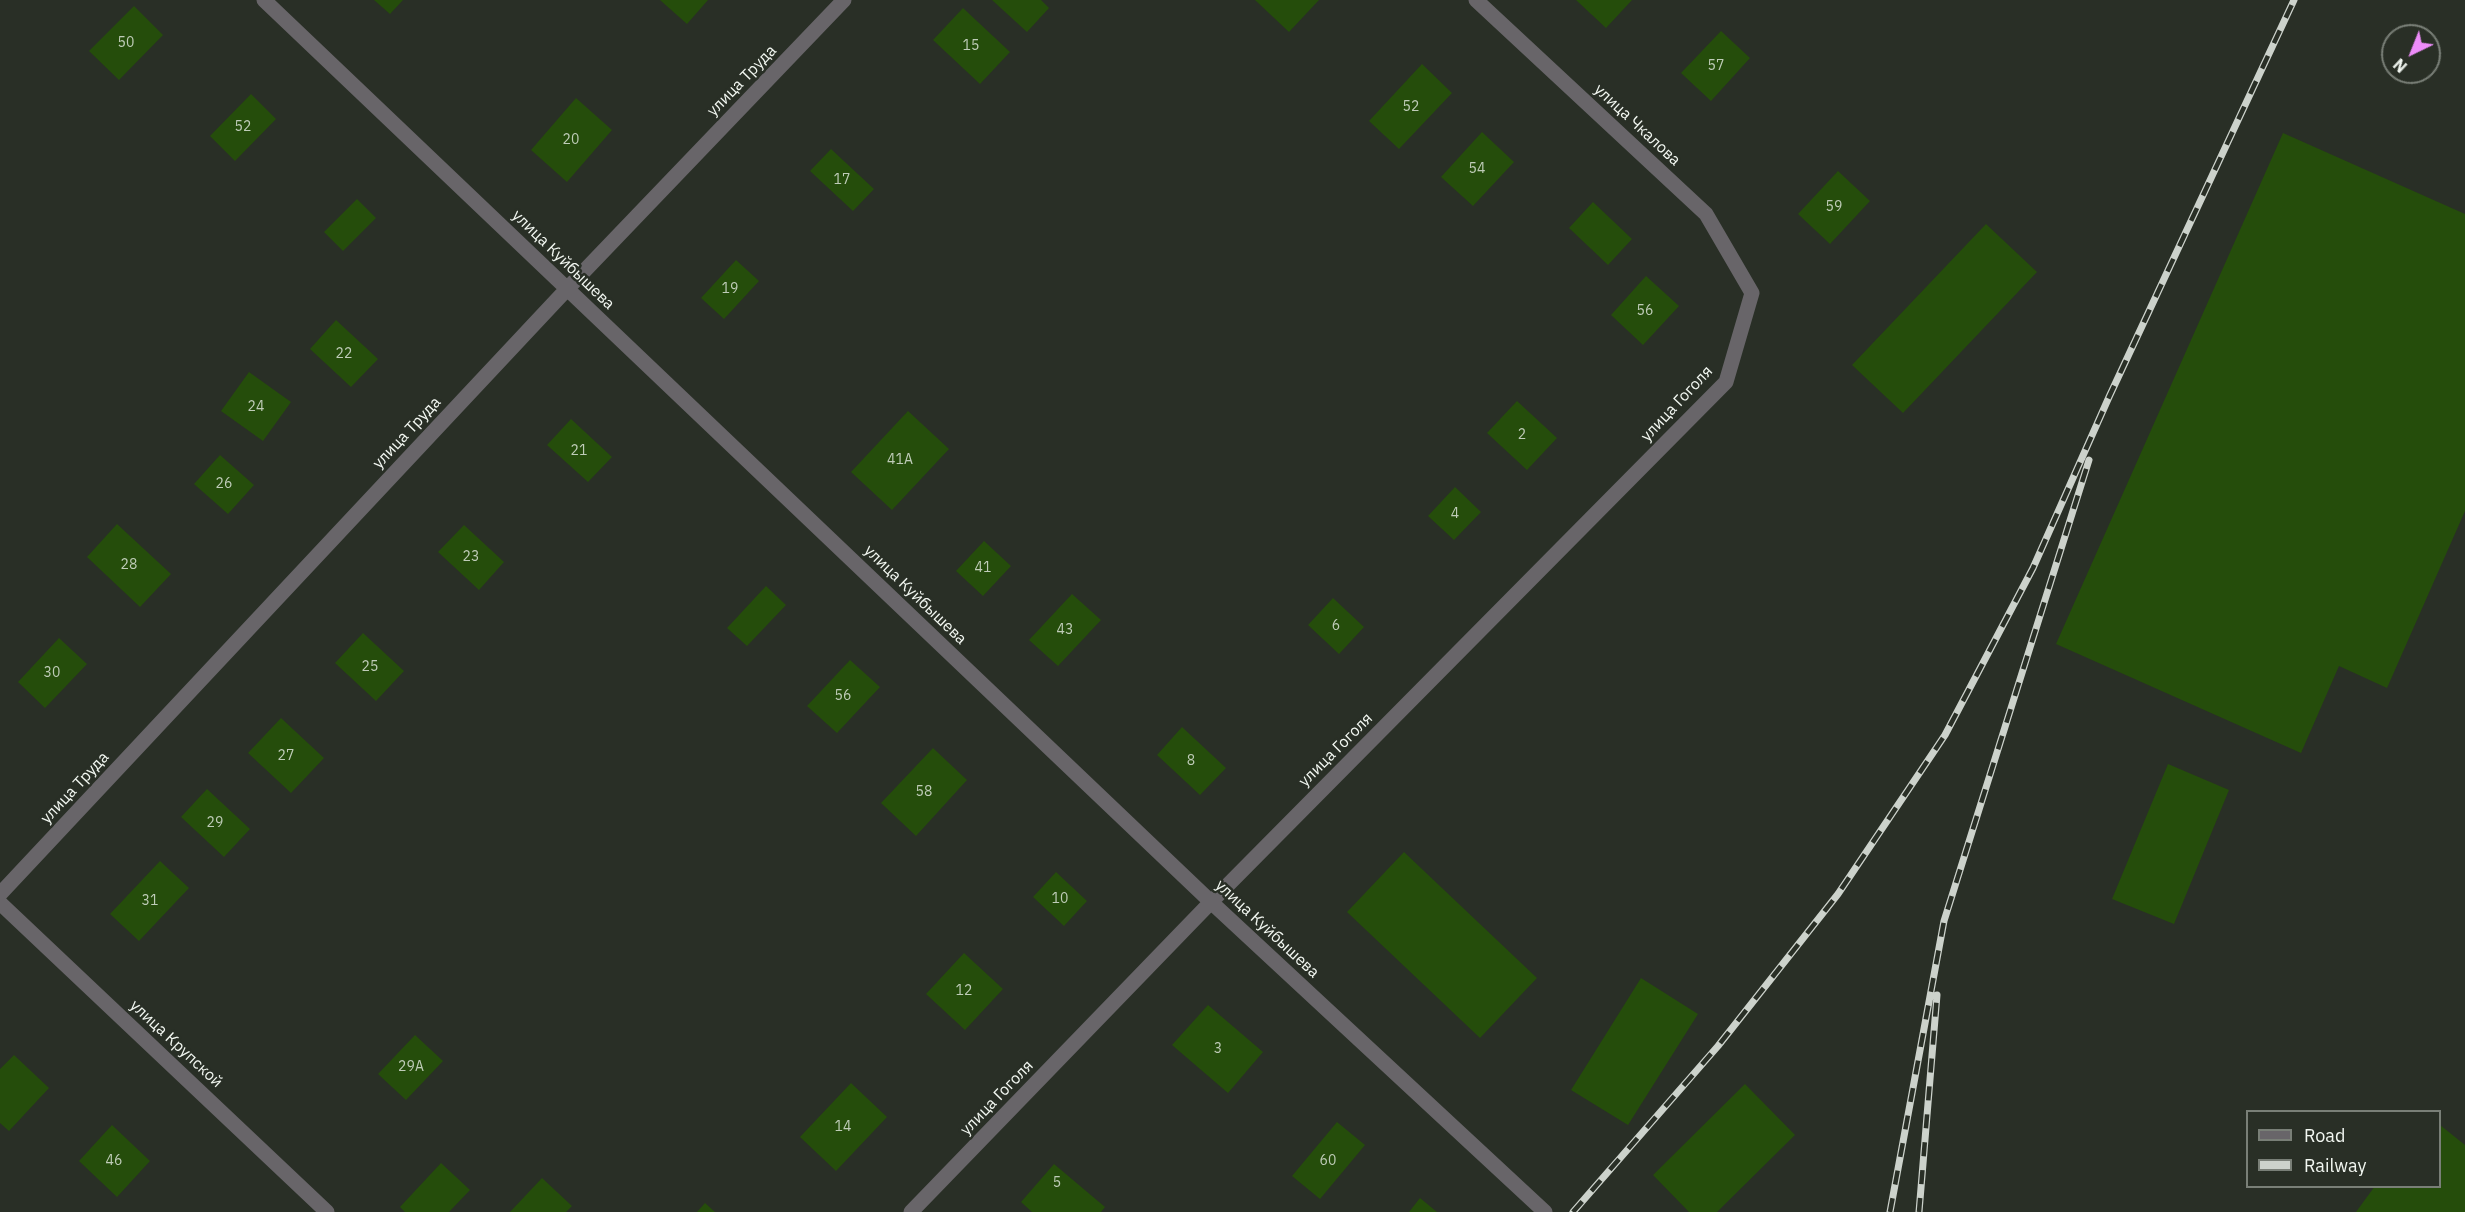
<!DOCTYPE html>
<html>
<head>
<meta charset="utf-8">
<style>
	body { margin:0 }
	#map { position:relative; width:2465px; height:1212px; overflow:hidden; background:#292f26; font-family:"IBM Plex Sans",sans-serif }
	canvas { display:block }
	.legend { position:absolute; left:2246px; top:1110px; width:195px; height:78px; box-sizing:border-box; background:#292f26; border:2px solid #797f77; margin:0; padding:8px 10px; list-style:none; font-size:18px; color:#f2f7f1 }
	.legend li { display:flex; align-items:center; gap:12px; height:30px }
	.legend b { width:30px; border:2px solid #797f77 }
	.north { position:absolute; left:2381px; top:24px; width:60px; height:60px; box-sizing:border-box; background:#292f26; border:2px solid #797f77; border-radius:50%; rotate:223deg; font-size:16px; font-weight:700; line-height:24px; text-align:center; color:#f2f7f1 }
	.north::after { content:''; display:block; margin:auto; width:21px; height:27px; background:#ed8cf9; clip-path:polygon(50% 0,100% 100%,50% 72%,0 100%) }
</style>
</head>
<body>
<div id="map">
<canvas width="2465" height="1212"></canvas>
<ul class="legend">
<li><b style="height:8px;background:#686569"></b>Road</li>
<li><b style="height:8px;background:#ccd2cb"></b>Railway</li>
</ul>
<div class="north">N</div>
</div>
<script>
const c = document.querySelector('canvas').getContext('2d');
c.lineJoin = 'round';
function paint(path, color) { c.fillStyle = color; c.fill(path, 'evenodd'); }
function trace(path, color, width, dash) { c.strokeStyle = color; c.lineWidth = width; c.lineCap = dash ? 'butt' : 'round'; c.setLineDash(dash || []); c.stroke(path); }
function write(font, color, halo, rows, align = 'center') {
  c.font = font + ' "IBM Plex Sans",sans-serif'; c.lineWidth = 5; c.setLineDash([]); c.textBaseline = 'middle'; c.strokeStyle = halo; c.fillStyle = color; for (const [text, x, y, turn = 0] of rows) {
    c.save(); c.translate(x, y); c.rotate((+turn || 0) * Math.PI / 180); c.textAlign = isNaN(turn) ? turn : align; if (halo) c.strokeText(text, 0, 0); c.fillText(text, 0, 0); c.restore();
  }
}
const building = new Path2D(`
	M374,0h29l-13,14z
	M660,0h48l-21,24z
	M992,0h49l8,8 -22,24z
	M1255,0h64l-30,32z
	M1576,0h56l-26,28z
	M134,6l29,29 -44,45 -30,-29z
	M963,8l47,44 -30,32 -47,-44z
	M1721,31l29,27 -39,43 -30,-28z
	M1422,64l30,29 -53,56 -30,-28z
	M251,94l25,25 -41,42 -25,-25z
	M576,98l36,32 -45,52 -36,-32z
	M1482,132l32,30 -41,44 -32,-29z
	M2283,133l182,81v297l-78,177 -48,-22 -38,87 -245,-109z
	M831,149l43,40 -21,22 -43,-40z
	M1838,171l32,30 -40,43 -32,-30z
	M357,199l19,19 -33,33 -19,-19z
	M1593,202l39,37 -24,26 -39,-37z
	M1986,224l51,48 -134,141 -51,-48z
	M736,260l23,21 -35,38 -23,-21z
	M1646,276l33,30 -36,39 -32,-30z
	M336,320l42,39 -27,28 -41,-38z
	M249,372l42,30 -28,39 -42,-30z
	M1517,401l40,37 -30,32 -40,-37z
	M908,411l41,38 -57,61 -41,-38z
	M571,419l41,38 -24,25 -41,-37z
	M220,455l34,30 -26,29 -34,-30z
	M1455,487l26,25 -27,28 -26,-24z
	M117,524l54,50 -31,33 -53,-50z
	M464,525l40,37 -25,28 -41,-38z
	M984,541l27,25 -28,30 -27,-25z
	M766,586l20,19 -39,41 -20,-18z
	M1072,594l29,26 -43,46 -29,-26z
	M1333,598l31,29 -25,27 -31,-29z
	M363,633l41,38 -28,30 -41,-38z
	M59,638l28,26 -42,44 -27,-26z
	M850,660l30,27 -43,46 -30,-27z
	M281,718l43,40 -33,35 -43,-40z
	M1182,727l44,41 -26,27 -43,-40z
	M933,748l34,32 -51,56 -35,-33z
	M2168,764l61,26 -55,134 -62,-25z
	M207,789l43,40 -26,28 -43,-40z
	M1404,852l133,126 -57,60 -133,-126z
	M160,861l29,27 -50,53 -29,-27z
	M1056,872l31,29 -23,25 -31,-29z
	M964,953l39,36 -38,41 -39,-36z
	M1641,978l57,36 -70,111 -57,-35z
	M1208,1005l55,47 -35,41 -56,-48z
	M415,1035l28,26 -37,39 -28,-26z
	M14,1055l35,33 -40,43 -9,-8v-54z
	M851,1083l36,34 -51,54 -36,-34z
	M1745,1084l50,51 -78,77h-28l-36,-37z
	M1337,1122l28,23 -45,54 -28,-23z
	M112,1125l38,36 -33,36 -38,-36z
	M2440,1125l25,20v67h-109l19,-26h65z
	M441,1163l29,27 -21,22h-44l-5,-5z
	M1054,1164l51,43 -4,5h-69l-11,-10z
	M542,1178l30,28 -6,6h-56z
	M1420,1198l17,14h-28z
	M705,1203l10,9h-18z`);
const street = new Path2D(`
	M264,0l947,902 334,310
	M0,894l567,-605 277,-289
	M0,903l327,309
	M911,1212l300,-310 515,-520 26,-89 -46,-79 -230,-214`);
const rail = new Path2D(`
	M1573,1212l145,-166 120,-152 107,-159 88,-167 76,-171 185,-397
	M1890,1212l54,-291 145,-461
	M1919,1212l18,-217`);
const numberNames = [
	["50",126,43],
	["15",971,46],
	["57",1716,66],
	["52",1411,107],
	["52",243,127],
	["20",571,140],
	["54",1477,169],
	["17",842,180],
	["59",1834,207],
	["19",730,289],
	["56",1645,311],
	["22",344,354],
	["24",256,407],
	["2",1522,435],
	["21",579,451],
	["41А",900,460],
	["26",224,484],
	["4",1455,514],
	["23",471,557],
	["28",129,565],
	["41",983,568],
	["6",1336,626],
	["43",1065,630],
	["25",370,667],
	["30",52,673],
	["56",843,696],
	["27",286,756],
	["8",1191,761],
	["58",924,792],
	["29",215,823],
	["10",1060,899],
	["31",150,901],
	["12",964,991],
	["3",1218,1049],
	["29А",411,1067],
	["14",843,1127],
	["46",114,1161],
	["60",1328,1161],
	["5",1057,1183]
];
const streetNames = [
	["улица Труда",742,81,-46],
	["улица Чкалова",1637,125,43],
	["улица Куйбышева",563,260,44],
	["улица Гоголя",1677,404,-47],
	["улица Труда",407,433,-47],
	["улица Куйбышева",915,595,44],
	["улица Гоголя",1336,750,-45],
	["улица Труда",75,788,-47],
	["улица Куйбышева",1267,929,43],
	["улица Крупской",176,1044,43],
	["улица Гоголя",997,1098,-46]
];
paint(building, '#254d0b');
trace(street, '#686569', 15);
trace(rail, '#ccd2cb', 7);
trace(rail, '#292f26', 4.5, [14]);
write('14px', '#bfccb8', null, numberNames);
write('16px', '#f2f7f1', '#292f26', streetNames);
</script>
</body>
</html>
